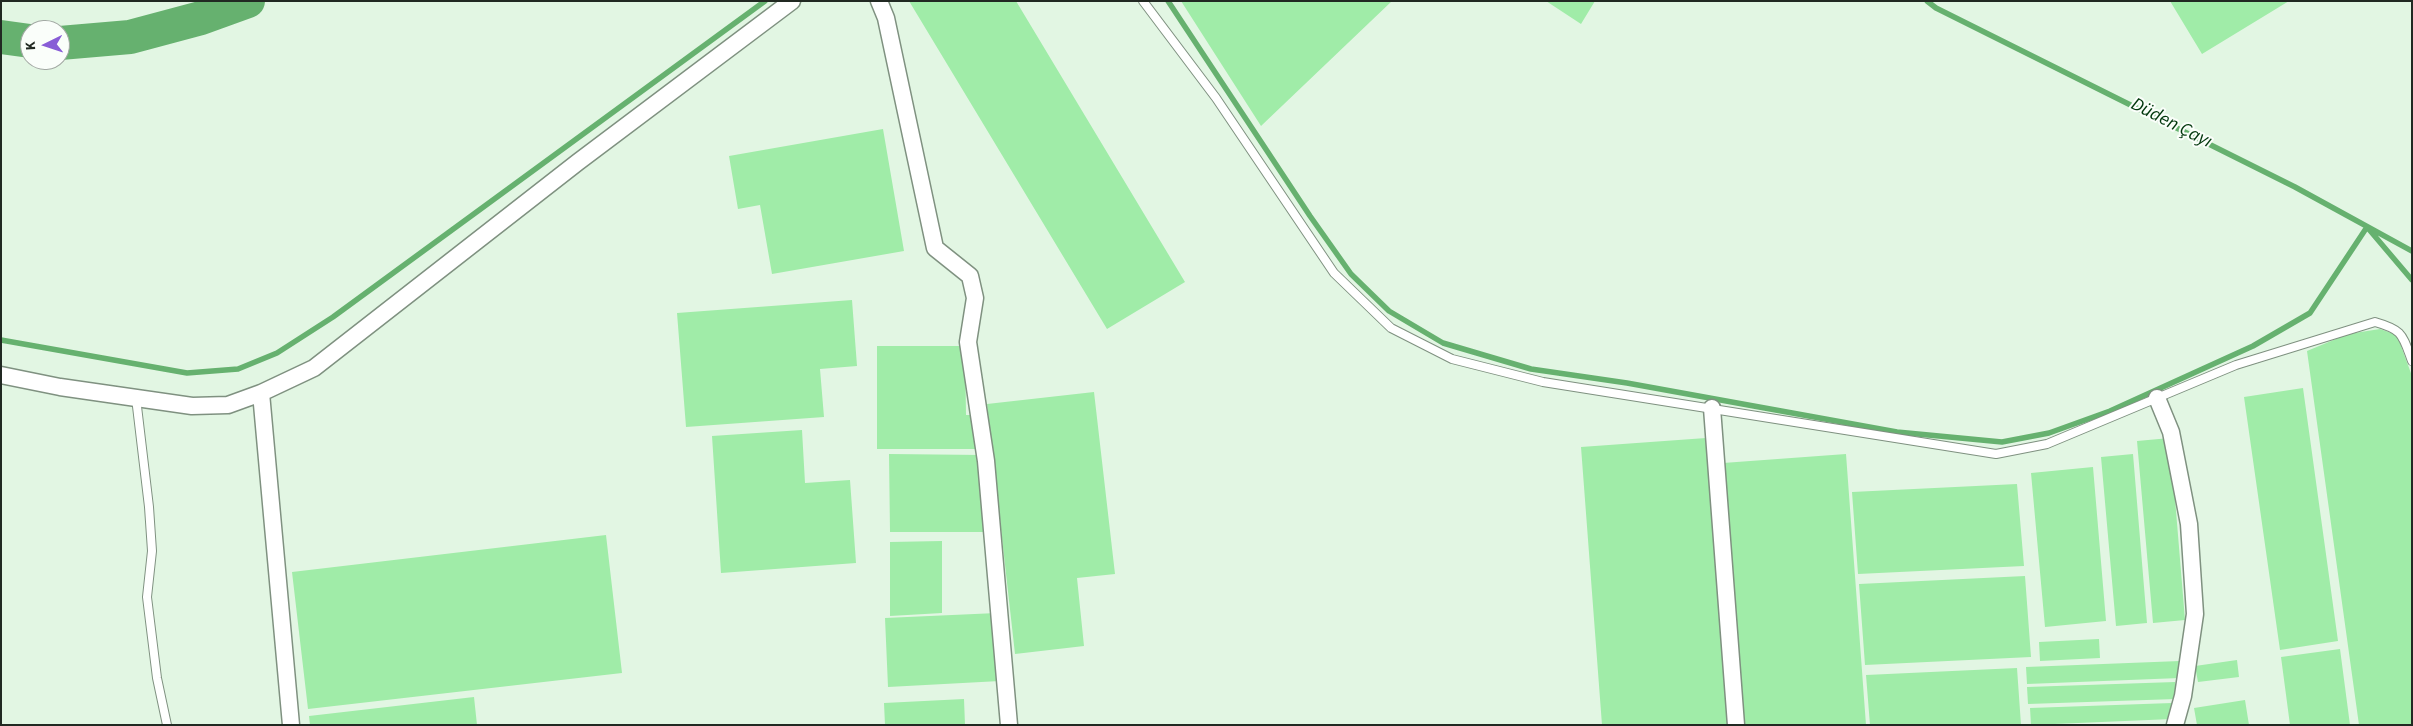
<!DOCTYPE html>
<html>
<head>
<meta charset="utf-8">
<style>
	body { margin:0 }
	#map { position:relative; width:2413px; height:726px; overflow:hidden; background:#e2f6e3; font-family:"Source Sans 3",sans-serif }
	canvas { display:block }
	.frame { position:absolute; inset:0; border:2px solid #212922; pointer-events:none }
	.north { position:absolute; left:20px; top:20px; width:50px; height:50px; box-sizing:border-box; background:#fafefa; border:1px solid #a3a9a4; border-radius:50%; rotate:266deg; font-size:14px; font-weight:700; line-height:20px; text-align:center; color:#212922 }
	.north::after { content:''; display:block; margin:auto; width:18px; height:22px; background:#885dd6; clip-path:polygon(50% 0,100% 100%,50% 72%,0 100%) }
</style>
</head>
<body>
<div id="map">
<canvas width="2413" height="726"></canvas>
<div class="frame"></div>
<div class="north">K</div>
</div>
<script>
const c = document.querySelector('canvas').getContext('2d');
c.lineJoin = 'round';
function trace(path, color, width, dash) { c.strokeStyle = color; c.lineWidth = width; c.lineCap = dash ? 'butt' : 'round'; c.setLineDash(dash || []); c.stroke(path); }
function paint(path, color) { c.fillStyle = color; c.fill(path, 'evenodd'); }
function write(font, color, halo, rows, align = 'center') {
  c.font = font + ' "Source Sans 3",sans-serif'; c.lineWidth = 4; c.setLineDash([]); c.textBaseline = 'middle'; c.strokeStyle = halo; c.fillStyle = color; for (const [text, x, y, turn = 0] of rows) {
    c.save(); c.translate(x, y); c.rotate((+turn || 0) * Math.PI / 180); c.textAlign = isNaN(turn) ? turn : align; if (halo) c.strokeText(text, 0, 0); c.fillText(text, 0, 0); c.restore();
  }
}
const stream = new Path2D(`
	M1168,1l142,215 41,58 38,37 54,32 88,26 96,14 270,49 105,10 47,-9 61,-22 143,-65 57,-33 57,-86 45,53
	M1927,1l9,7 359,179 117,64
	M1,340l186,33 51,-4 39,-16 56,-36 432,-316`);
const river = new Path2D(`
	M1,37l29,4
	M60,43l70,-6 71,-19 47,-17`);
const building = new Path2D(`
	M909,1h107l169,281 -78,47z
	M1181,1h211l-131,125z
	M1546,1h49l-14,23z
	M2170,1h119l-87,53z
	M883,129l21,122 -132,23 -12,-69 -22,4 -9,-53z
	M852,300l5,66 -37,3 4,48 -138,10 -9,-114z
	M2380,329l17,6 15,41v349h-53l-52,-374 41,-17z
	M877,346h88l1,69h10v34h-99z
	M2303,388l35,253 -58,9 -36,-253z
	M1094,392l21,182 -38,4 7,68 -69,8 -28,-250z
	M802,430l3,53 45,-3 6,83 -135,10 -9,-137z
	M1706,438l22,287h-126l-21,-278z
	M2170,438l15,182 -32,3 -16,-182z
	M889,454l94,1v77h-93z
	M1846,454l20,271h-123l-20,-262z
	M2133,454l14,169 -31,3 -15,-169z
	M2093,467l13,154 -61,6 -14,-154z
	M2017,484l7,82 -166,8 -6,-82z
	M606,535l16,138 -314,36 -16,-137z
	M942,541v72l-52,3v-74z
	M2025,576l6,81 -166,8 -6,-81z
	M997,613l3,68 -112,6 -3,-69z
	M2099,639l1,19 -60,3 -1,-19z
	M2340,649l10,76h-60l-9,-68z
	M2237,660l2,17 -41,5 -3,-16z
	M2180,661v17l-153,6 -1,-17z
	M2017,668l4,57h-151l-4,-50z
	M2175,682l1,17 -148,5 -1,-17z
	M474,697l3,28h-167l-1,-9z
	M964,699l1,26h-80l-1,-22z
	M2245,700l4,25h-52l-3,-17z
	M2172,703v16l-141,6 -1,-17z`);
const lane = new Path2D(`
	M1143,1l73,97 118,175 57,55 61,31 91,23 453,72 51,-10 189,-79 139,-43c28,8 27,12 37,39
	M136,398l13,109 3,44 -5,46 10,81 10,47`);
const street = new Path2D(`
	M879,1l7,17 49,230 35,28 5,22 -7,44 18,119 23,264
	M1,375l59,12 132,19 36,-1 33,-12 53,-25 264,-206 214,-161
	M261,393l30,332
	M2157,398l14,34 18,92 6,90 -12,82 -8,29
	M1712,408l24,317`);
const waterNames = [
	["Düden Çayı",2171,124,27]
];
trace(stream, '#66b16f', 5.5);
trace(river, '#66b16f', 34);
paint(building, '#a0eca8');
trace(lane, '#7f9180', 10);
trace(street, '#7f9180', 19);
trace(lane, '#fff', 8);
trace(street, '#fff', 16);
write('italic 19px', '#00370c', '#fafefa', waterNames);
</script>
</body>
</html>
